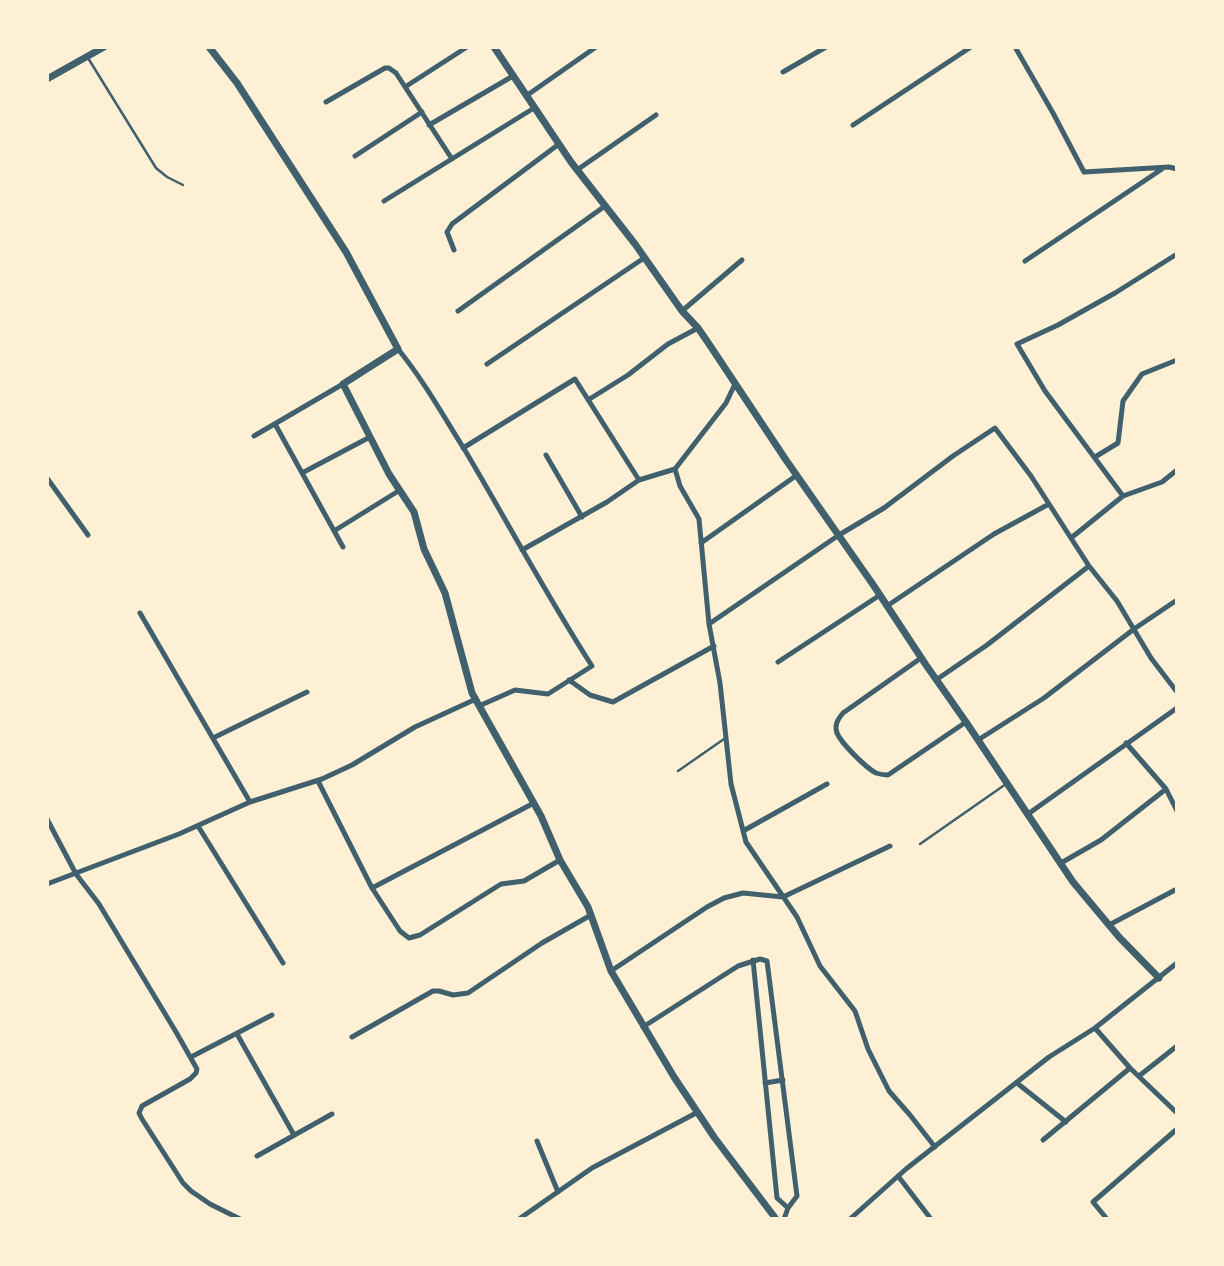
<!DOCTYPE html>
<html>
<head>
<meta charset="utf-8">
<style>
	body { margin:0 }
	#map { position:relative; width:1224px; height:1266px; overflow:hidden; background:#fdf0d5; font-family:"DM Sans",sans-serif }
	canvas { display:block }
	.frame { position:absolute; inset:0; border:49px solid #fdf0d5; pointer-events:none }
</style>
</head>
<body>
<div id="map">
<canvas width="1224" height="1266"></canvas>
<div class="frame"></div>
</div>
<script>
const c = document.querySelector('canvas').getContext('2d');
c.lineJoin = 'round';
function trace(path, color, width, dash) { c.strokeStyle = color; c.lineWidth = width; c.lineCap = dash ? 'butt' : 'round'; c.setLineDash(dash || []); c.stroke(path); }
const service = new Path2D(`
	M88,58l68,110 11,9 16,8
	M678,771l46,-32
	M920,844l86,-60`);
const minor = new Path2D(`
	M1015,47l38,66 31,59 85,-5 8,2
	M783,72l43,-25
	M405,87l62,-40
	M526,96l70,-49
	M326,102l59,-34h4l7,5 56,86
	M429,125l84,-49
	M853,125l118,-78
	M355,156l67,-44
	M577,170l79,-55
	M384,201l150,-93
	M454,250l-7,-18 5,-8 107,-80
	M1177,254l-62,39 -57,32 -41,19 28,47 78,105 39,-14 15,-12
	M1025,261l137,-92
	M458,311l147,-105
	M682,311l60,-51
	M398,349c26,32 46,68 68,103 42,71 81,144 126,214l-44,28 -33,-4 -36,16
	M487,364l157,-106
	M735,384l-9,19 -51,66 5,17 19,33 10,105 11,59 11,101 15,58 51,75 23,49 35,45 13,38 21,42 21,24 25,32
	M588,400l40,-25 40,-31 30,-16
	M275,424l68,123
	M254,436l89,-52
	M463,448l112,-69 64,101
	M546,455l36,62
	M1095,457l23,-14 5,-42 19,-27 35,-14
	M302,473l68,-36
	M47,478l41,57
	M334,531l66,-41
	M1071,538l52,-42
	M701,543l96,-68
	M522,550l85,-48 32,-22 36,-11
	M887,606l107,-72 55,-30
	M140,613l110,189
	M709,624l130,-89 45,-27 69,-52 42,-28 36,48 58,90 28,35 34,57 26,34
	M921,658l-78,55c-5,6 -9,12 -6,20 4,10 29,35 39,40 6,2 6,2 12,2l78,-53
	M778,662l102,-67
	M569,680l21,15 23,7 101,-56
	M936,680l51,-35 102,-79
	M213,738l94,-46
	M978,740l66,-42 90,-69 43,-29
	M1126,743l40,46 11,22
	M318,781l54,107 28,43 9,7 11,-3 81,-51 23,-3 36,-21
	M1028,814l149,-106
	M47,819l29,55 23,30 77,128 21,37 -1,4 -6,6 -48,27 -3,7 3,6 41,64 8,8 19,13 30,15
	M198,826l85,137
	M743,831l84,-47
	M1061,863l40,-23 65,-51
	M47,884l132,-50 71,-32 72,-23 30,-14 63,-38 61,-28
	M372,888l162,-85
	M1109,925l68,-36
	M753,960l24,238 11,10
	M611,971l96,-64 17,-9 19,-5 40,4 107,-51
	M643,1027l95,-61 22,-7 7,2 30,235 -9,12 -4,11
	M1095,1028l35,40 47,45
	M237,1034l57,101
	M352,1037l81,-46h6l14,4 15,-2 74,-50 49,-28
	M191,1057l81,-42
	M1139,1076l38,-30
	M765,1083l18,-3
	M1017,1083l49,39
	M1043,1140l87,-72
	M537,1141l21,51
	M257,1156l75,-42
	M898,1176l33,43
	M519,1219l73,-51 106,-56
	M850,1219l56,-50 143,-112 46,-29 82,-65
	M1107,1219l-14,-17 84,-73`);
const tertiary = new Path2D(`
	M209,47l28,36 109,169 52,97 -55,35 46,90 25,38 10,37 21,44 27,100 69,123 19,44 28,47 23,64 63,106 40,60 62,82
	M494,47l77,115 64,82 47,67 16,17 9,13 79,119 88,126 52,79 40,57 107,160 46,55 40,41
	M47,79l57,-32`);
trace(service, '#3f606c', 2.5);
trace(minor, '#3f606c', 5);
trace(tertiary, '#3f606c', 7);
</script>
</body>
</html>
